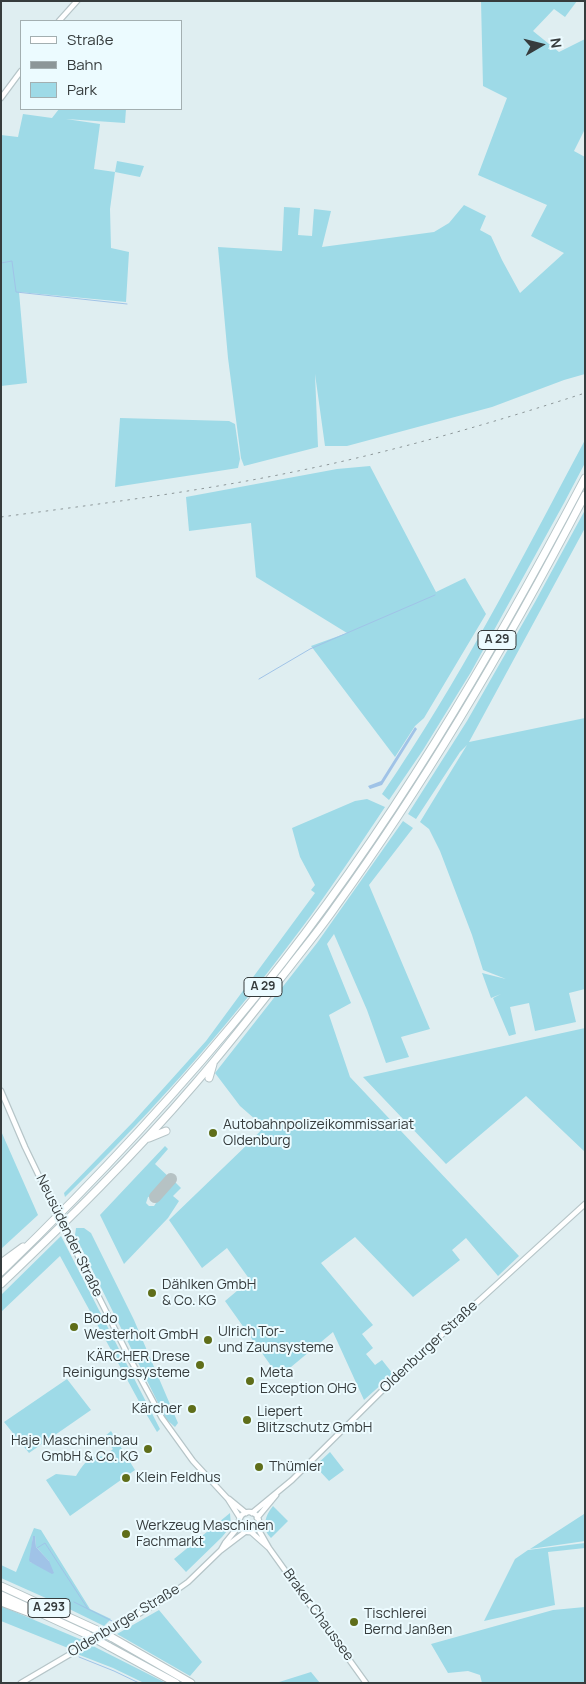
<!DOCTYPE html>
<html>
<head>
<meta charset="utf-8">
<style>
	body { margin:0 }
	#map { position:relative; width:586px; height:1684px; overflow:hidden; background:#dfeef1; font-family:Manrope,sans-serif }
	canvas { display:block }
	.frame { position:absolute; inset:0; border:2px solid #363c3d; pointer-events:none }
	.legend { position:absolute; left:20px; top:20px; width:162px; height:90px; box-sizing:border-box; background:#ecfbff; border:1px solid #a3afb1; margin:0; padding:6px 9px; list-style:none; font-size:15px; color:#363c3d }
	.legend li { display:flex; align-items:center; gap:10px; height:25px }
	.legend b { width:25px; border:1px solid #a3afb1 }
	.north { position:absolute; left:516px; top:20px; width:50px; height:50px; -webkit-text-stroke:4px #ecfbff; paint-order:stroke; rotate:82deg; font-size:14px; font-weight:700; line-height:20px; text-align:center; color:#363c3d }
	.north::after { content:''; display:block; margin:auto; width:18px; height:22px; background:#363c3d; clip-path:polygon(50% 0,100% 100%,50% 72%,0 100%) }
</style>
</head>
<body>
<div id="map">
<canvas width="586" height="1684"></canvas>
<div class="frame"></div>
<ul class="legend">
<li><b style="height:6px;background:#fff"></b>Straße</li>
<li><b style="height:6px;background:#8c9698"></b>Bahn</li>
<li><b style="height:14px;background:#9edae7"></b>Park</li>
</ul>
<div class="north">N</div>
</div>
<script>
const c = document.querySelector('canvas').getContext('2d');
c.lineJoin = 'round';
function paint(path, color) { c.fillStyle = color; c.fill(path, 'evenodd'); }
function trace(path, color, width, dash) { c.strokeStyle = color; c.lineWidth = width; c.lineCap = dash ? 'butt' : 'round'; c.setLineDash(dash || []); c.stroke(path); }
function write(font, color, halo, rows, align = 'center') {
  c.font = font + ' Manrope,sans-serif'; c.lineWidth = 4; c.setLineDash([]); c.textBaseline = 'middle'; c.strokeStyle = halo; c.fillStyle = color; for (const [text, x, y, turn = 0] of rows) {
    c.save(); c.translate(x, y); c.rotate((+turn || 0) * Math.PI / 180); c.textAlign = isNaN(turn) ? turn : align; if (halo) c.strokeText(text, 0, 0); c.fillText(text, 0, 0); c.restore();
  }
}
const green = new Path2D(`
	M481,1h96l-12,16 -11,-8 -21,22 26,21 26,-13v90l-11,22 11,6v217l-21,6 -72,27 -145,39h-22l-10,-72 3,73 -74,19 -3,-8 -13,-100 -10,-111 64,4 2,-44 16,1 -2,27 14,1 2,-27 17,2 -9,36 112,-15 15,-9 15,-18 22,11 -6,14 11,6 11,24 18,33 44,-40 -33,-17 16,-31 -69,-30 29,-77 -24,-12z
	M59,109h67l-1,14 -59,-4 34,5 -6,45 21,3 2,-11 27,5 -4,11 -25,-5 -5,37 1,39 18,4 -3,50 -107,-10 8,91 -26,3v-251l17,2 5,-23 29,4z
	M120,418l109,3 6,3 5,35 -2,9 -123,19z
	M585,440v23l-21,40 -93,169 -48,78 -34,50 -7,-6c77,-112 139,-234 203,-354z
	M370,466l66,126 29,-14 21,36 -62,104 -9,8 -20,31 -84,-111 36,-13 -91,-56 -5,-54 -62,8 -3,-34 151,-28z
	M585,510v18l-116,214 116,-24v271l-16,4 7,29 -41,9 -6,-28 -19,4 6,27 -7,2 -16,-38 8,-4 -10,4 -9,-25 24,6 -23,-9 -11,-35 -32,-84 -11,-22 -9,-7 47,-77 -7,7 -44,67 -8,-5 59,-93 68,-119z
	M367,799l18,8c-24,36 -48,72 -73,107 -74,101 -157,196 -247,283l-1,-4 70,-72 72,-80 109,-148 -4,-3 4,-5 -15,-28 -8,-29 63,-27z
	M403,821l10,7 -44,57 61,144 -29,8 8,20 -23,6 -19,-53 -33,-76 -7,10 24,59 -22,12 21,62 169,179 -21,20 -32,-38 -14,12 8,10 -47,37 -58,-60 -34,26 52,62 -11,9 11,14 -7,6 9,11 7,-5 11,14 -29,26 -31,-68 -54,45 -54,-76 25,-21 -23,-32 -25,20 -33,-48 82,-79 13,-14 -24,-21 -25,-33 102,-130z
	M585,1028v124l-59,-56 -80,68 -83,-87z
	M1,1131l37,84 -37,34z
	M165,1146l3,3 -13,15 15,14 -17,18 -5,1 -2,6 3,3h5l2,-3v-5l17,-18 8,8 -8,8 6,5 -11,17 -44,46 -24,-49z
	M76,1228h8l7,5 43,87 44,103 -3,4 -9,-8 -91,-184z
	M61,1236l99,193 -3,3 -15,-25 -82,-151 -59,56v-17z
	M67,1379l24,31 -62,43 -25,-31z
	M111,1431l24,39 -65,46 -24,-36 10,-6 20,2c7,-11 13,-22 28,-19l9,-8 -9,-12z
	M330,1452l14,18 -15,11 -14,-15z
	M273,1506l15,15 -17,17c-10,-10 -6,-22 2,-32z
	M230,1513l1,13 -9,11 -36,35 -12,-13z
	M584,1514l1,27 -55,8z
	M34,1528l7,2 49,79 21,10 -7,7 -47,-23 -56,-25v-13l15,7zM33,1536h2l1,11 13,14 -14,3 -5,-2z
	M585,1543v5l-37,4 7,53 -71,16 31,-62 13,-9z
	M1,1606l81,34 -14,8 -67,-27z
	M585,1607v76h-103l-2,-8 -12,-4 -20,2 -17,-29 122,-34z
	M159,1610l43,52 -12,14 -73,-42z
	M91,1645l71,36 4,2h-22l-31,-15 -36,-14z
	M311,1672l9,11h-44z`);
const water = new Path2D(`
	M415,727l2,2 -35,56 -12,4 -2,-3 13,-5z
	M33,1536h2l1,11 13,14 5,12 -2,1 -22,-12 -1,-2z`);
const stream = new Path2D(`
	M1,263l11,-2 4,31 111,12
	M259,679l51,-30 125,-54
	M37,1548l8,-5 43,66
	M74,1602l38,19
	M79,1657l35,14 25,12`);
const taxiway = new Path2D(`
	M155,1197l16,-18`);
const minor = new Path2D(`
	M59,21l18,-20
	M1,98l20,-27
	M1,1091l24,56 27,56
	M69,1238l59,117 34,63 31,43 35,38 12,19
	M229,1499l17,14
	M239 1522a10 10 0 1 1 20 0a10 10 0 1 1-20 0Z
	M252,1513l40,-33 111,-110 182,-166
	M257,1518l19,-23
	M257,1527l12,21 97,135
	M251,1532l18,16
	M221,1550l4,-7 14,-17
	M21,1683l143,-84 24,-17 32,-31 25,-19`);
const highway = new Path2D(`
	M209,1078l4,-14
	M149,1138l17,-7
	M1,1263l22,-16
	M1,1272c92,-89 179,-182 260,-282 127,-158 230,-333 324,-512
	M1,1284c67,-64 133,-129 193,-199 33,-38 63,-77 94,-116 16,-21 33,-41 48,-63 94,-130 175,-269 249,-411
	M1,1586l96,44
	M1,1595l87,40
	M1,1602l32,12
	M111,1637l80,46
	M108,1646l68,37`);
const rail = new Path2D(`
	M1,517c98,-13 195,-25 292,-45 99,-20 196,-48 292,-79`);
const minorBridge = new Path2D(`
	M52,1203l17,35`);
const highwayBridge = new Path2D(`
	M97,1630l14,7
	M88,1635l20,11`);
const markers = [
	[213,1133,5,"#5f6e1a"],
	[152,1293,5,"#5f6e1a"],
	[74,1327,5,"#5f6e1a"],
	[208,1340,5,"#5f6e1a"],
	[200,1365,5,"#5f6e1a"],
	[250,1381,5,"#5f6e1a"],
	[192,1409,5,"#5f6e1a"],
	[247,1420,5,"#5f6e1a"],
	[148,1449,5,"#5f6e1a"],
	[259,1467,5,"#5f6e1a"],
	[126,1478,5,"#5f6e1a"],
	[126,1534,5,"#5f6e1a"],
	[354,1622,5,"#5f6e1a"]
];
const shields = [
	[497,640,38],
	[263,987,38],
	[49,1608,42]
];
const shieldNames = [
	["A 29",497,640],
	["A 29",263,987],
	["A 293",49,1608]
];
const poiNames = [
	["Autobahnpolizeikommissariat",223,1125],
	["Oldenburg",223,1141],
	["Dählken GmbH",162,1285],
	["& Co. KG",162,1301],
	["Bodo",84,1319],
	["Westerholt GmbH",84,1335],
	["Ulrich Tor-",218,1332],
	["und Zaunsysteme",218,1348],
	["KÄRCHER Drese",190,1357,"right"],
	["Reinigungssysteme",190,1373,"right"],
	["Meta",260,1373],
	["Exception OHG",260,1389],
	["Kärcher",182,1409,"right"],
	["Liepert",257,1412],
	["Blitzschutz GmbH",257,1428],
	["Haje Maschinenbau",138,1441,"right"],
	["GmbH & Co. KG",138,1457,"right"],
	["Thümler",269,1467],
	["Klein Feldhus",136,1478],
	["Werkzeug Maschinen",136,1526],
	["Fachmarkt",136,1542],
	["Tischlerei",364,1614],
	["Bernd Janßen",364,1630]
];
const streetNames = [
	["Neusüdender Straße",69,1236,64],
	["Oldenburger Straße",429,1347,-43],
	["Braker Chaussee",318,1615,54],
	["Oldenburger Straße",124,1621,-31]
];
paint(green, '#9edae7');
paint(water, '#a0c3e7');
trace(stream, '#a0c3e7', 1);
trace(taxiway, '#b6c2c4', 12);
trace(minor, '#b6c5c8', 7);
trace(highway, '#b6c5c8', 9);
trace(minor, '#fff', 4.5);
trace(highway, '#fff', 7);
trace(rail, '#8c9698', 1, [2.5, 5]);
trace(minorBridge, '#b6c5c8', 7, []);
trace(highwayBridge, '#b6c5c8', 9, []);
trace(minorBridge, '#fff', 4.5);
trace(highwayBridge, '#fff', 7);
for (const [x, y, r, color] of markers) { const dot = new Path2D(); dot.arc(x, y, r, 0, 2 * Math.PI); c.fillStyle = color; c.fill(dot); trace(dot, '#ecfbff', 2); }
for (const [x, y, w] of shields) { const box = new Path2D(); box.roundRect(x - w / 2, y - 9.5, w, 19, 4); c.fillStyle = '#ecfbff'; c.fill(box); trace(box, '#363c3d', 1); }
write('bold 12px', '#363c3d', null, shieldNames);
write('14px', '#363c3d', '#ecfbff', poiNames, 'left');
write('14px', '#363c3d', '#ecfbff', streetNames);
</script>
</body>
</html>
